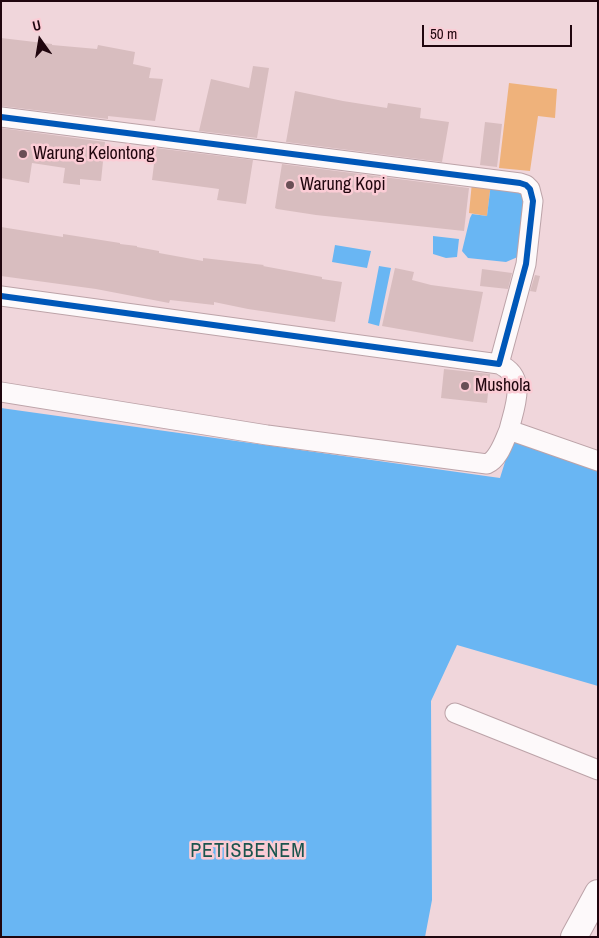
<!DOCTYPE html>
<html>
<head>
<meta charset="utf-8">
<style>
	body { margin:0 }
	#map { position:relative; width:599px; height:938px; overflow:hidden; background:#f0d6db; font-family:"Archivo Narrow",sans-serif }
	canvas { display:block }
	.frame { position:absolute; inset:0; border:2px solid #20060e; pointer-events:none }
	.north { position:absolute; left:15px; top:15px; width:50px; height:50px; -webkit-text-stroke:4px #fbccd5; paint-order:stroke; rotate:347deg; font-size:14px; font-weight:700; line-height:20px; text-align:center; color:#20060e }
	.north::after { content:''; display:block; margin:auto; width:18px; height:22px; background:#20060e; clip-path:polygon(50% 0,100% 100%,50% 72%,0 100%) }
	.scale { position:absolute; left:422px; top:25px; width:150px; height:22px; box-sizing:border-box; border:2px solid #20060e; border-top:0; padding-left:6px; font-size:15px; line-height:18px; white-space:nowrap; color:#20060e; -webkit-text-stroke:4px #fbccd5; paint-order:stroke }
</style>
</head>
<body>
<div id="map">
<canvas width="599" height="938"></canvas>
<div class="frame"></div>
<div class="north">U</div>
<div class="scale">50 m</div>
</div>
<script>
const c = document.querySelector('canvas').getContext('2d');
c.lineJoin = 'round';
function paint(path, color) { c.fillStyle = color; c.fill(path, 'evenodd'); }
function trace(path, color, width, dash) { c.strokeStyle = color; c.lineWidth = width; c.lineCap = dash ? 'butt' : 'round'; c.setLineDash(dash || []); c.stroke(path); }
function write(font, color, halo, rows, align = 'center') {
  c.font = font + ' "Archivo Narrow",sans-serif'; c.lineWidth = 5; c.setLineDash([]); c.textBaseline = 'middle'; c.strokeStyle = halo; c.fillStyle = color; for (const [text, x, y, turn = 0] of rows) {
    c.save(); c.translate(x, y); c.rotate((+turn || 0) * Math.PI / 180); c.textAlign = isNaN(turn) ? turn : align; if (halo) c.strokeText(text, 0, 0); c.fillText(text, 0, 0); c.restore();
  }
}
const green = new Path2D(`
	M509,83l48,6 -2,29 -17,-2 -8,55 -31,-3z
	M472,182l19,1 -4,33 -18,-3z`);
const water = new Path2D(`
	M491,183l37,9 -8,64 -14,6 -38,-4 -6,-7 8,-33 2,-4 15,2z
	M433,236l26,3 -2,18 -11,1 -13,-4z
	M335,245l36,6 -4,17 -35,-6z
	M379,266l12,2 -12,58 -11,-3z
	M1,408l499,70 13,-42 85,31v219l-141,-41 -26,56 1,199 -7,37h-424z`);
const building = new Path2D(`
	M1,38l51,6v1l45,4 1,-4 37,7 -2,12 18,4 -2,10 14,1 -8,42 -47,-5v3l-107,-13z
	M253,66l16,2 -12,70 -58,-7 12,-52 38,9z
	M295,91l48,10 44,7 1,-5 33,5 -1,10 29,4 -7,40 -156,-20z
	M485,122l17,2 -5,43 -17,-2z
	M1,128l104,14 -4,39 -21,-2v6l-17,-2 2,-15 -33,-5 -3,20 -28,-5z
	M156,148l97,12 -7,44 -29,-4 2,-11 -67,-9z
	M282,164l187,24 -5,43 -148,-16 -39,-6 -2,-1z
	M1,227l62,10v-3l57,9v1l17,2v1l22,4v2l44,8v-3l61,7 -1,1 59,11v2l20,3 -7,40 -87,-13 -34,-7v3l-44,-5 -1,3 -73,-14 -95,-13z
	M395,268l19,4 -2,8 19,5 52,7 -10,50 -91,-16z
	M482,269l30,4 -4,16 -28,-3z
	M535,275l5,1 -4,16 -6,-1z
	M444,369l46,5 -3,29 -46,-5z`);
const minor = new Path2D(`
	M1,117l519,66 6,2 4,4 3,12 -7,63 -27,100 -498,-68
	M499,364c29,13 16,41 10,66l89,31
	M1,392l266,43 220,29c12,-5 17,-23 22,-34
	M455,713l143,57`);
const secondary = new Path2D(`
	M574,937l24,-44`);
const cycleway = new Path2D(`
	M1,117l519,66 6,2 4,4 3,12 -7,63 -27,100 -498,-68`);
const markers = [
	[23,154,5,"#694f56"],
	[290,185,5,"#694f56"],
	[465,386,5,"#694f56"]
];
const poiNames = [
	["Warung Kelontong",33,154],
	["Warung Kopi",300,185],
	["Mushola",475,386]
];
const quarterNames = [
	["PETISBENEM",248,852]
];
paint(green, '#efb27b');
paint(water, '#69b6f3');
paint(building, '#d8bdbf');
trace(minor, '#bca3a8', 21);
trace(secondary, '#bca3a8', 28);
trace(minor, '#fdf9fa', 19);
trace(secondary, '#fdf9fa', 26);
trace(cycleway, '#0057b8', 6);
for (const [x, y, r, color] of markers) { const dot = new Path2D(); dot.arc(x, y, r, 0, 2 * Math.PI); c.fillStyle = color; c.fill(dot); trace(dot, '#fbccd5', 2); }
write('18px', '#20060e', '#fbccd5', poiNames, 'left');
c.letterSpacing = '1px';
write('20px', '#1a544d', '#fbccd5', quarterNames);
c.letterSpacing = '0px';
</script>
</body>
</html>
